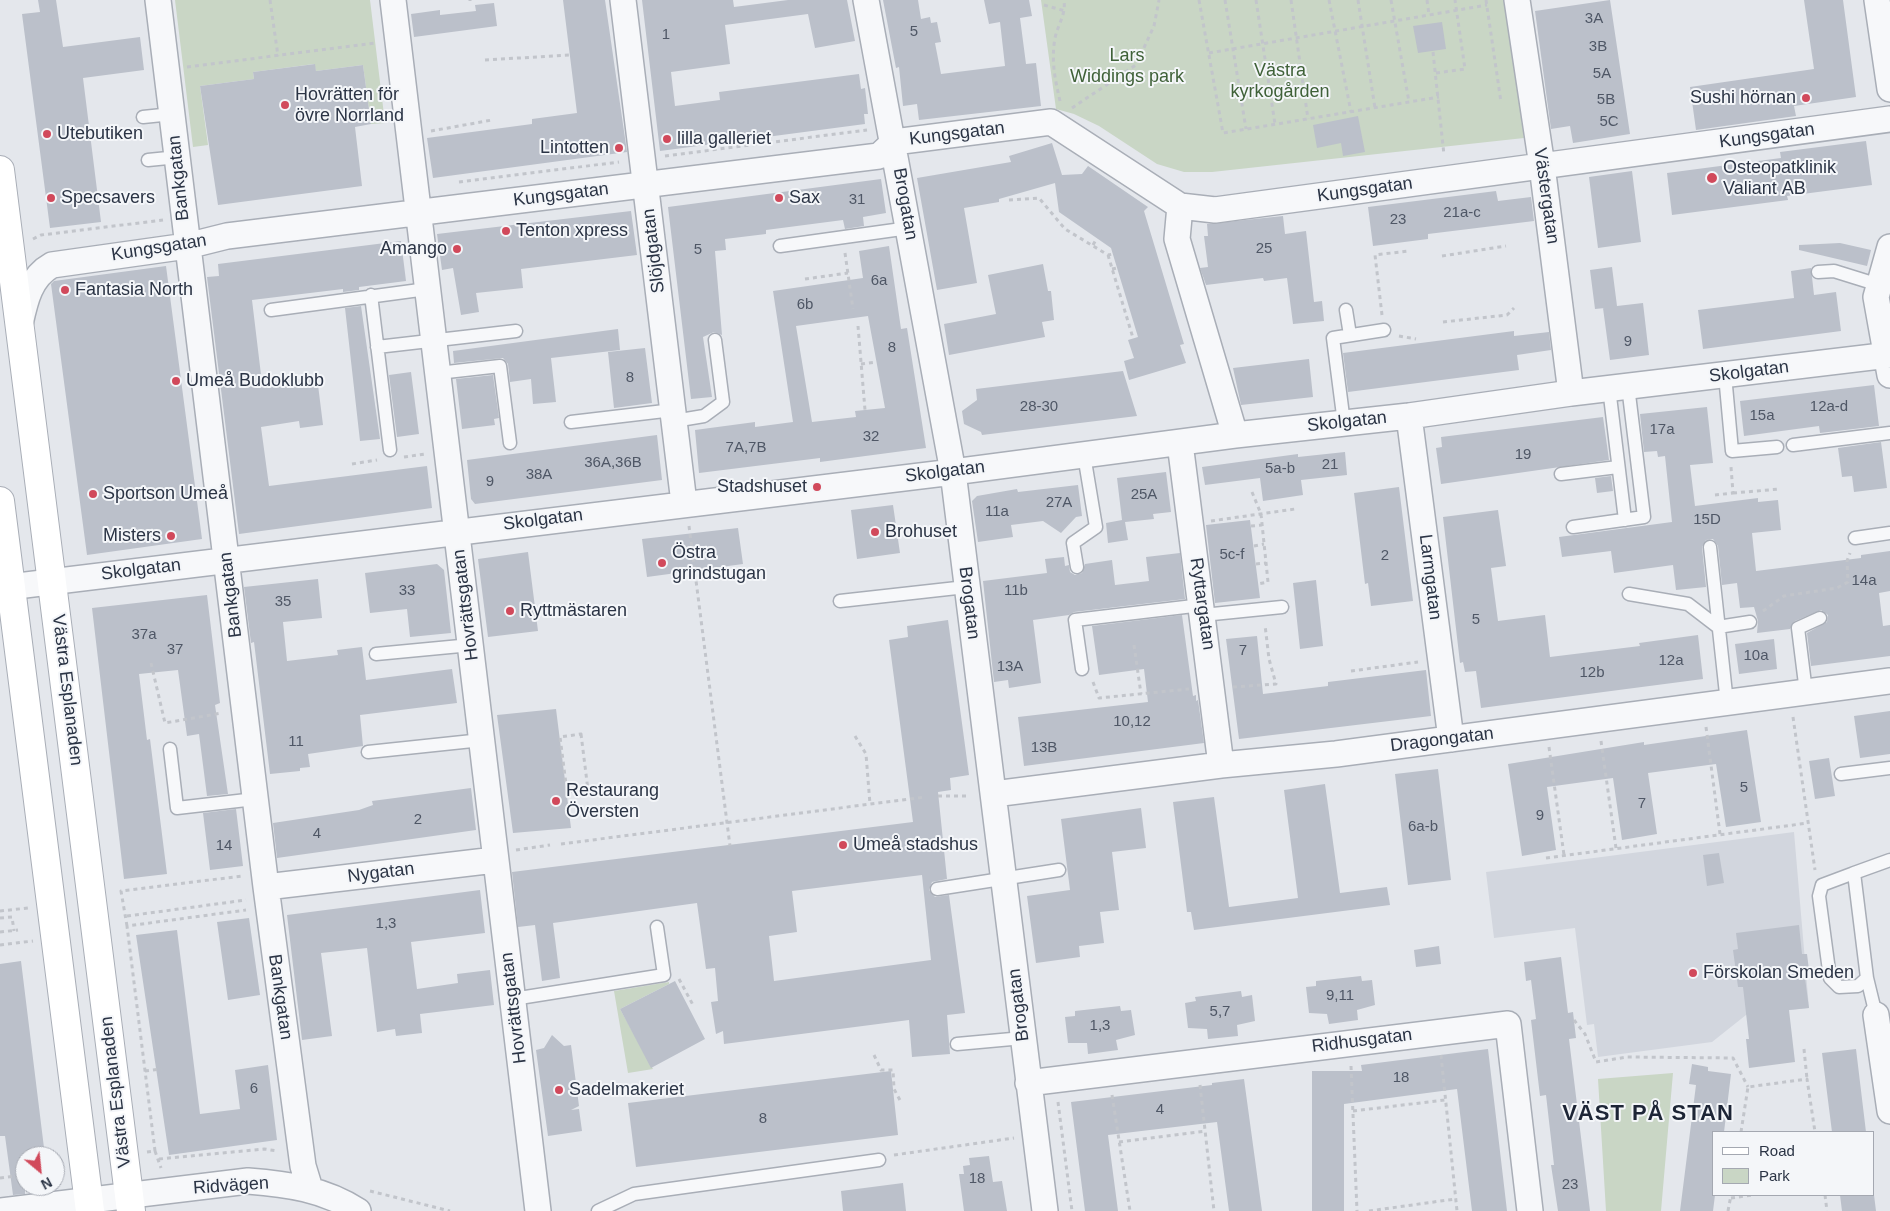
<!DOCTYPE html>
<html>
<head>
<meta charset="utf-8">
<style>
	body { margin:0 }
	#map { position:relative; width:1890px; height:1211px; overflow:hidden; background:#e4e7ec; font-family:Helvetica,sans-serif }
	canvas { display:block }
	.legend { position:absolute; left:1712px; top:1131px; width:162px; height:65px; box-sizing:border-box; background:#f4f6f9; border:1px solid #a4a8b1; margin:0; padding:6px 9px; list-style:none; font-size:15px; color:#2b3445 }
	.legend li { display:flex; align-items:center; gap:10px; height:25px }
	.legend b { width:25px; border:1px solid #a4a8b1 }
	.north { position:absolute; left:15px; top:1146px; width:50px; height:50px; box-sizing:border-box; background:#f4f6f9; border:1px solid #a4a8b1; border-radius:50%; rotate:152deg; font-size:14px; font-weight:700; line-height:20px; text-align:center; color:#2b3445 }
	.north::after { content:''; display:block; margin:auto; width:18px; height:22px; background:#d1495b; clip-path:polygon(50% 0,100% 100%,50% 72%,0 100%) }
</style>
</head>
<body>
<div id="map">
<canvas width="1890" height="1211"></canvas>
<ul class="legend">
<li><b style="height:6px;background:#fff"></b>Road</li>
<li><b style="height:14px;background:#c9d6c5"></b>Park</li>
</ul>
<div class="north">N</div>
</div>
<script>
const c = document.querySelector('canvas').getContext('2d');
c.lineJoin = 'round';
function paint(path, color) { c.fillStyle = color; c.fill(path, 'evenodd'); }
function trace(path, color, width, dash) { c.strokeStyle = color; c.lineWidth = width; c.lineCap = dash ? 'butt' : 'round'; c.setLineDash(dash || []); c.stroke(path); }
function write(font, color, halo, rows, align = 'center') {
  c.font = font + ' Helvetica,sans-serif'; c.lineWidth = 4; c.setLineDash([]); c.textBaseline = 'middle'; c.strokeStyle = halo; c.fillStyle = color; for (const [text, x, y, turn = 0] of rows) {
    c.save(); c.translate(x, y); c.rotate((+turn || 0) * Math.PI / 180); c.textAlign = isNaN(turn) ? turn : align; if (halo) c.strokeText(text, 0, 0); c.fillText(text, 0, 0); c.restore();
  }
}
const built = new Path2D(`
	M1794,832l15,176 -63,7 -34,27 -114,15 -4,-33 -7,1 -12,-97 -81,10 -8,-66z`);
const green = new Path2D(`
	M175,0h195l15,123 -14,1 -8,-59 -47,6 -2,-7 -61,8 1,7 -54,7 8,59 -15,2z
	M1041,0h463l20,138 -312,34h-28l-27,-8 -58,-38 -25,-12 -18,-5z
	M669,982v2l-49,25 33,60 -25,4 -14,-82z
	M1673,1073l-12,138h-55l-8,-132z`);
const building = new Path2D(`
	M38,0h18l7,47 77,-10 4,33 -61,8 18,144 -51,6 -28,-214 18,-2z
	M563,0h42l22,152 -194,26 -6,-40 105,-14v-5l45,-6z
	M642,0h91l1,7 54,-7h59l8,41 -40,7 -7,-34 -83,11 5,39 -59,8 4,34 45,-6 -1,-8 140,-18 2,15 4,-1 3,26h-4l1,10 -205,27z
	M883,0h35l3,19 9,-2 1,6 6,-1 4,20 -6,1 6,31 64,-8 -5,-44 -11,2 -5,-24h45l3,16 -12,2 6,46 10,-1 5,43 -122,14 -2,-16 -14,2 -4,-39 -3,1z
	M1610,0l20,134 -57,9 -3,-17 -19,3 -16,-118z
	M1804,0h39l13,97 -62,9 2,10 -100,14 -6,-43 124,-18z
	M494,3l3,23 -83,11 -3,-23 29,-4v5l36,-4 -1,-6z
	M1442,22l4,27 -28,4 -5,-27z
	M315,64l1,7 47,-6 8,59 -16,3 7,59 -144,19 -18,-119 54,-7 -1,-7z
	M1358,116l7,36 -22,4 -2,-13 -24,5 -4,-23z
	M1866,141l6,44 -85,11 1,4 -116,15 -5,-42 114,-15 -1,-6z
	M1052,143l10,32 20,-1 6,-8 60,41 -4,4 40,133 -4,1 6,18 -57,17 -5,-19 10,-3 -6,-18 10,-3 -27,-89 -52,-36 -4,-29 -56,16v3l-35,6 13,75 -40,7 -20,-112 94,-16 -2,-6z
	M1632,171l9,71 -43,6 -9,-71z
	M881,179l5,34 -23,4 1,9 -19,3 -2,-9 -77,10v4l-41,5 1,11 -11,1 7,84 -8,-3 -11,5 9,60 -21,2 -23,-192z
	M1496,191l2,10 33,-4 3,24 -106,13v5l-55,7 -5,-39z
	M631,211l6,44 -116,14 2,19 -47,5 3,19 -18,3 -8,-47 -11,2 -5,-36z
	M1283,216l2,18 21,-3 8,71 8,-1 2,20 -31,3 -6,-46 -23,3 -1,-3 -57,7 -6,-17 8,-1 -4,-31h4l-1,-12z
	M401,241l5,40 -47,6v3l-16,2v-3l-91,11 10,83 55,-6 6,48 -23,3 -1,-7 -38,6 8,59 158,-20 5,42 -193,26 -32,-257 12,-1 -1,-12z
	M1840,243l31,7 -4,16 -68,-16v-5z
	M889,246l12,83 6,-1 19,120 -106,14v-4l-121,15 -4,-43 60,-8v5l38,-5 -20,-131 90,-13 -4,-27zM868,316l17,92 -30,3 1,6 -44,5 -16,-96z
	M1043,264l5,27h3l3,29 -12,2 3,15 -96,18 -5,-31 52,-10 -8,-39z
	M166,266l36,273 -115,16 -36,-271 3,-3z
	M1612,267l5,39 26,-3 6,52 -39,5 -7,-52h2l-10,1 -5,-39z
	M1811,268l3,27 22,-3 5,39 -138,18 -5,-39 96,-12 -3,-27z
	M361,306l19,133 -20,2 -15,-133z
	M618,329l2,21 -69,8 5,44 -23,2 -2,-25 -21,3 -2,-18 -5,-6 -49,5 -1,-12z
	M1514,331v5l35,-4 2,18 -34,5 2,15 -171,22 -5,-39z
	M645,348l7,55 -38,5 -6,-56z
	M1309,359l4,38 -72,8 -8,-37z
	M1123,371l14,45 -155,19 -1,-3 -17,-8 -2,-13 15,-11 -1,-11z
	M411,372l8,62 -22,3 -8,-62z
	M493,375l6,43 -5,1 1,6 -33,4 -6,-50z
	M1874,385l5,41 -59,7 -1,-7 -75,10 -4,-35z
	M1707,407l6,56 -23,2 5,41 63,-8v4l20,-2 3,30 -29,3 4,38 105,-13v-3l29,-4v40l-11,2 4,33 7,-1v31l-79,10 -4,-33 20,-11 1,-7 -7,-5 -26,11 -5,8 -33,4 1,-12 -4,-14 -14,1 -3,-25 -15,2 -4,-39 -5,-7 -7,1 -4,7 4,40 -30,3 -3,-25 -59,8 -3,-22 -49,6 -3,-20 113,-15 -7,-66 -7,1 -1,-6 -13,1 -4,-38z
	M1603,417l6,43 -168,24 -5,-36 6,-1 -1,-10z
	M657,435l5,45 -187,24 -4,-5 -4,-39z
	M1881,442l6,46 -33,4 -2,-16 -10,1 -4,-29z
	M1345,452l2,23 -46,5 2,15 -40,6 -3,-23 -55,7 -3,-18 96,-13v3z
	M1166,472l5,40 -18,2 1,5 -29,3 3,18 -20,3 -2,-20 16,-3 -5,-42z
	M1611,476l2,15 -16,2 -2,-15z
	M1078,485l4,31 -6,1 -15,16 -18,-12 -32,4 2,12 -35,5 -6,-41 5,-5 40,-7 1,3z
	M1399,487l14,114 -42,5 -3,-23 -3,1 -11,-91z
	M893,505l7,48 -43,6 -6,-49z
	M1498,510l8,56 -15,2 7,53 47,-6 5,42 90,-11 -1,-3 59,-8 5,44 -222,29 -5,-37 -11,1 -2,-10 -3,1 -17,-146z
	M1250,520l10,78 -45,5 -9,-78z
	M738,528l5,36 -96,13 -5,-38z
	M528,552l10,79 -50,6 -10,-78z
	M1180,553l5,46 -111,13 -5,3 -36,5 8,63 -32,5 -1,-8 -14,2 -11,-101 64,-8 -2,-14 19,-2 1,9 4,-1 1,7 5,3 7,-2 3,-9 27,-4 3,25 34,-4 -3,-24z
	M437,564l7,6 7,63 -41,4 -3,-28 -37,4 -5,-40z
	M318,579l4,39 -39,4 4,39 51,-6 -1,-5 25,-3 4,33 86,-11 5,34 -97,12 3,31 -55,8 2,13 -10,1v3l-30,3 -16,-132 -3,1 -7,-56z
	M1316,580l7,66 -23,3 -7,-66z
	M207,595l13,108 -5,2 13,89 -21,2 -8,-62 -12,2 -9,-66 -39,4 8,66 3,-1 17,135 -43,5 -32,-271z
	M1182,615l11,81 3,-1v6l2,-1 6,43 -180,23 -6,-49 130,-15 -4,-33 -45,6 -7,-49z
	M948,620l21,155 -19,3 1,12 -13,2 9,87 -15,3 -3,8 6,7 14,-2 16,118 -18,2 3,39 -38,3 -3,-37 -185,24 -1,-13 -7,3 -5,-32 7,-1 -3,-33 -9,1 -9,-66 -144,20 7,55 -18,3 -7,-56 -17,2 -6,-55 401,-50 -24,-182 19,-3 -1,-11zM922,875l9,85 -157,21 -5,-45 28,-4 -5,-41z
	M1257,636l6,58 65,-8v-4l98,-12 5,46 -192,23 -13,-100z
	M1774,639l3,30 -38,5 -4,-30z
	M556,709l15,119 -58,5 -16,-118z
	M1890,711v43l-30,4 -6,-42z
	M1747,730l14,92 -35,5 -10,-63 -68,9 9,61 -35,6 -9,-62 -66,9 9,63 -34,6 -14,-92 136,-22v3z
	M1829,758l6,38 -20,3 -6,-38z
	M1438,769l13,111 -43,5 -13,-111z
	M1325,784l15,109 47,-6 3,18 -196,25 -3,-18h-4l-14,-110 41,-5 15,110 69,-9 -14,-108z
	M471,788l5,42 -199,28 -4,-35 86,-13 14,-5 -1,-4z
	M1141,808l5,40 -34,4 7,58 -19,2 4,31 -25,3 1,11 -44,6 -9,-67 43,-6 -9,-71z
	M236,809l7,57 -33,4 -7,-57z
	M1719,853l5,30 -17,3 -4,-31z
	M480,890l5,43 -74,9 6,47 41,-6 -1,-9 33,-4 4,35 -74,9 2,19 -26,3 -1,-7 -18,3 -10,-84 -46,5 11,83 -30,4 -15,-125z
	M249,918l11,77 -32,5 -11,-78z
	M1799,925l3,29h5l3,24h-5l4,30 -20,2 6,52 -46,6 -3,-29h3l-6,-52h-5l-5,-37 5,-1 -2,-16z
	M177,930l23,184 40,-5 -5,-39 33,-5 9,75 -108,15 -33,-220z
	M1439,946l2,18 -25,3 -2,-17z
	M1561,957l7,56 5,-1 3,26 -7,1 21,172h-32l-7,-46h3l-8,-70 -6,1 -9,-76 5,-1 -5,-39 -5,1 -2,-19z
	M21,961l24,195h-20v38l-12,1 -8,-59h-5v-172z
	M1361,976l1,5 10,-1 3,25 -18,5 1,10 -29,4 -2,-10 -18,-1 -3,-26 10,-1v-5z
	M675,981l30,58 -54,29 -31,-59z
	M1241,991l1,6 10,-2 3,26 -18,4 1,11 -30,3 -1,-10 -19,-1 -3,-25 11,-2 -1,-4z
	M1120,1006l1,5 10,-1 4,25 -19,5 2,10 -30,4 -1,-11h-19l-3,-26 10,-1v-5z
	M552,1035l12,11 7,-1 8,61 -8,4 8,-1 3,22 -34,5 -12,-86 8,-2z
	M1488,1049l19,162h-35l-15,-122 -113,15v107h-32v-140h50l-1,-6z
	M1856,1049l10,83h-34l-10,-79z
	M1692,1064l16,3v4l23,3 -7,58h-10l1,63 -2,16h-33l16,-126 -7,-1z
	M891,1071l7,64 -262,32 -8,-64z
	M1244,1079l18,132h-33l-12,-89 -109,13 10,76h-33l-14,-109 141,-17v-2z
	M989,1156l4,26 9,-1 5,30h-43l-5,-37h5l-1,-8 7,-1 -1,-7z
	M903,1183l3,28h-63l-2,-20z
	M1840,1195h34l2,16h-34z`);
const path = new Path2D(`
	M270,0l8,56
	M470,0v1
	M1199,0l24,133 216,-36
	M1225,0l21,129
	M1256,0l19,124
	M1291,0l17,119
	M1329,0l22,112
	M1358,0l17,108
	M1391,0l18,102
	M1427,0l2,15
	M1486,0l15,102
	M1044,5l21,6
	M1433,52l11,103
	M1209,53l278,-48
	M485,60l85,-5
	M187,67l188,-24
	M1436,73l29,-4 -10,-69
	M1060,101c-5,-22 -9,-40 -5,-63 3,-14 11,-23 9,-38
	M1072,108l64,-43 18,-39 5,-26
	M431,131l61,-11
	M665,156l202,-26
	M459,182l160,-20
	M1009,200l30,-2 26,31 43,26 5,-1
	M33,239l8,-4 122,-15
	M1093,245l4,-7
	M845,253l8,56
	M1108,255l25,83
	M1442,256l64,-10
	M1112,269l5,-1
	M805,279l43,-6
	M1382,315l-7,-60 33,-4
	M1443,322l64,-7 7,-7
	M858,326l7,84
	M1399,336l17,3
	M861,364l15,-2
	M404,457l21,-3
	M352,464l25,-4
	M1252,492l9,22 7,68 -10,2
	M1733,493l47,-4
	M1715,495l18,-2 -2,-26
	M1211,521l84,-12
	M689,526l41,320
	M1251,526l11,-1
	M1254,546l10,-2
	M1256,564l10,-1
	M1763,611l21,-15 53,-8 11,-6 -1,-21 3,-8
	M1134,645l7,49
	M151,663l14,60 57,-10
	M1351,671l67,-9
	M1093,682l6,16 90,-9
	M1233,687l43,-3 -7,-25 -4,-34
	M1793,717l22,153
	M1706,727l14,107
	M581,734l7,56 -21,2 -7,-55z
	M855,736l11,18 4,50
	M1601,741l15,107
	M1549,747l15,108
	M938,796h32
	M561,844l364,-47
	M516,850l34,-5
	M1546,858l262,-35
	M0,911l28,-3
	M127,916l119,-16
	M0,918l12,-1 2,14
	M127,926l-6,-35 121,-15
	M0,932l18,-2
	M0,945l33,-4
	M679,979l14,26
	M1574,1020l11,14 11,28 31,-5 106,1 15,29
	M1804,1049l3,30
	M874,1055l7,15h12l1,19 7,13
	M1441,1055l16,156
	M1351,1066l6,145
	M145,1071l16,-2
	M1200,1085l14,126
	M1112,1095l18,116
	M1058,1102l14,109
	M1353,1111l92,-11
	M1741,1132l7,-45 59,-8 8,53
	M1119,1142l87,-11
	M155,1151l-28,-225 119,-16
	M147,1152l8,-1 6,17
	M894,1155l120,-17
	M159,1159l105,-10 14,2
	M0,1178l25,-3
	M370,1191l80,20
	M1825,1195l2,16
	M1731,1198l22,-3
	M1369,1211l86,-12
	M1728,1211l3,-16`);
const lane = new Path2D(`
	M143,117l29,-3
	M148,160l30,-3
	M780,246l129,-18
	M1818,272l16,-1 45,14
	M371,295l19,155
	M271,310l156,-21
	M1346,310l4,25
	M377,347l139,-16
	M438,373l62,-7 10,77
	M1725,375l7,76 45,-4
	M1609,388l16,132
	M674,421l30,-5 19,-14 -8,-62
	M571,422l102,-12
	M1344,423l-11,-85 51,-8
	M1793,445l97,-12
	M1561,474l57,-7
	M1573,527l71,-10 -16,-131
	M1855,538l35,-5
	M1710,547l17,156
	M1077,567l-4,-24 23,-16 -12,-72
	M1629,594l59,10 30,23 32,-5
	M840,601l126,-14
	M1203,615l79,-8
	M376,654l95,-9
	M1082,669l-7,-49 127,-15
	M1806,692l-8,-64 22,-10
	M170,749l7,59 78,-9
	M368,752l114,-12
	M1841,774l49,-6
	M1854,873l-32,12 -3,11 11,82 9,9 19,-1 9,-8
	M937,889l122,-19
	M513,999l151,-24 -7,-48
	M1876,1015l-9,-37 -13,-105 36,-13
	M957,1044l66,-6
	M598,1211l36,-17 245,-34`);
const street = new Path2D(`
	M158,0l108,887 37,279 7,23
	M393,0l145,1211
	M623,0l61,503
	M866,0l87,472 92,739
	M1517,0l25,166 29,227
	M1877,0l13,89
	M1180,206l-3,33 58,196
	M1890,247l-14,50 14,78
	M20,324c5,-23 10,-47 32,-59l135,-19 40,-10 652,-80 15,-14 157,-20 129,84 35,4 675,-91
	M1409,416l42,323
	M1180,443l41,322
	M0,588l953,-116 282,-37 174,-19 162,-23 319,-38
	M994,794l227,-29 115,-11 554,-73
	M266,887l229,-27
	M1876,1015l14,96
	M1028,1083l480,-59 22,187
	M0,1211l248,-30c39,3 76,8 110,30`);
const secondary = new Path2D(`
	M0,170l131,1041
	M0,501l90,710`);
const markers = [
	[1806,98,5,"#d1495b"],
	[285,105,5,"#d1495b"],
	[47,134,5,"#d1495b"],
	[667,139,5,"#d1495b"],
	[619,148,5,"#d1495b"],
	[1712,178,6,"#d1495b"],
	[51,198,5,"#d1495b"],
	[779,198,5,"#d1495b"],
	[506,231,5,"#d1495b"],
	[457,249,5,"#d1495b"],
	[65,290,5,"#d1495b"],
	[176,381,5,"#d1495b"],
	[817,487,5,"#d1495b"],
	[93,494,5,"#d1495b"],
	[875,532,5,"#d1495b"],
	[171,536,5,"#d1495b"],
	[662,563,5,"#d1495b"],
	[510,611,5,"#d1495b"],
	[556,801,5,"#d1495b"],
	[843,845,5,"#d1495b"],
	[1693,973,5,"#d1495b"],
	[559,1090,5,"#d1495b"]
];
const numberNames = [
	["3A",1594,19],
	["5",914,32],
	["1",666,35],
	["3B",1598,47],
	["5A",1602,74],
	["5B",1606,100],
	["5C",1609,122],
	["31",857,200],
	["21a-c",1462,213],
	["23",1398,220],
	["25",1264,249],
	["5",698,250],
	["6a",879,281],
	["6b",805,305],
	["9",1628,342],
	["8",892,348],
	["8",630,378],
	["28-30",1039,407],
	["12a-d",1829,407],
	["15a",1762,416],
	["17a",1662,430],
	["32",871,437],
	["7A,7B",746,448],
	["19",1523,455],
	["36A,36B",613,463],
	["21",1330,465],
	["5a-b",1280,469],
	["38A",539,475],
	["9",490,482],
	["25A",1144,495],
	["27A",1059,503],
	["11a",997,512],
	["15D",1707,520],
	["5c-f",1232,555],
	["2",1385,556],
	["14a",1864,581],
	["33",407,591],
	["11b",1016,591],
	["35",283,602],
	["5",1476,620],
	["37a",144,635],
	["37",175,650],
	["7",1243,651],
	["10a",1756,656],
	["12a",1671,661],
	["13A",1010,667],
	["12b",1592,673],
	["10,12",1132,722],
	["11",296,742],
	["13B",1044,748],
	["5",1744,788],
	["7",1642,804],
	["9",1540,816],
	["2",418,820],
	["6a-b",1423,827],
	["4",317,834],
	["14",224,846],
	["1,3",386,924],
	["9,11",1340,996],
	["5,7",1220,1012],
	["1,3",1100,1026],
	["18",1401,1078],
	["6",254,1089],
	["4",1160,1110],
	["8",763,1119],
	["18",977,1179],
	["23",1570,1185]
];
const parkNames = [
	["Lars",1127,56],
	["Widdings park",1127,77],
	["Västra",1280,71],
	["kyrkogården",1280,92]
];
const poiNames = [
	["Hovrätten för",295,95],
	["övre Norrland",295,116],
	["Sushi hörnan",1796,98,"right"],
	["Utebutiken",57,134],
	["lilla galleriet",677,139],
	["Lintotten",609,148,"right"],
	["Osteopatklinik",1723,168],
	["Valiant AB",1723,189],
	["Specsavers",61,198],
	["Sax",789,198],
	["Tenton xpress",516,231],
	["Amango",447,249,"right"],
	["Fantasia North",75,290],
	["Umeå Budoklubb",186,381],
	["Stadshuset",807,487,"right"],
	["Sportson Umeå",103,494],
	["Brohuset",885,532],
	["Misters",161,536,"right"],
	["Östra",672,553],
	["grindstugan",672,574],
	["Ryttmästaren",520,611],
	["Restaurang",566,791],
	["Översten",566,812],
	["Umeå stadshus",853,845],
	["Förskolan Smeden",1703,973],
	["Sadelmakeriet",569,1090]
];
const streetNames = [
	["Kungsgatan",957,134,-7],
	["Kungsgatan",1767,136,-8],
	["Bankgatan",179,178,-96],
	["Kungsgatan",1365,190,-8],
	["Kungsgatan",561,195,-7],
	["Västergatan",1546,196,82],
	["Brogatan",905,204,80],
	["Kungsgatan",159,248,-9],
	["Slöjdgatan",654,251,-97],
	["Skolgatan",1749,372,-7],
	["Skolgatan",1347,422,-6],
	["Skolgatan",945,472,-7],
	["Skolgatan",543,520,-7],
	["Skolgatan",141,570,-7],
	["Larmgatan",1430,577,83],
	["Bankgatan",231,595,-97],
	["Brogatan",969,603,83],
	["Ryttargatan",1202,604,82],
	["Hovrättsgatan",466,605,-97],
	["Västra Esplanaden",67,690,83],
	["Dragongatan",1442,740,-7],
	["Nygatan",381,873,-7],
	["Bankgatan",280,997,82],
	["Brogatan",1019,1005,-97],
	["Hovrättsgatan",514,1008,-97],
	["Ridhusgatan",1362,1041,-7],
	["Västra Esplanaden",116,1092,-97],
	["Ridvägen",231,1186,-4]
];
const districtNames = [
	["VÄST PÅ STAN",1648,1114]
];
paint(built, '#d2d6de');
paint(green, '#c9d6c5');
paint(building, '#bbc0ca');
trace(lane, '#a9aeb7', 15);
trace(street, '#a9aeb7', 28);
trace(secondary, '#a9aeb7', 30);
trace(path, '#c2c5cb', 3, [4, 4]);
trace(lane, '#f7f8fa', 12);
trace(street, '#f7f8fa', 25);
trace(secondary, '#fff', 28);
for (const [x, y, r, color] of markers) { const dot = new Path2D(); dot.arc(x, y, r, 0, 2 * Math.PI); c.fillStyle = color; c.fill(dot); trace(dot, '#f4f6f9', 2); }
write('15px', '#4f5766', null, numberNames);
write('18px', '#3f6138', '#f4f6f9', parkNames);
write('18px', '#2b3445', '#f4f6f9', poiNames, 'left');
write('18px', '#2b3445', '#f4f6f9', streetNames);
c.letterSpacing = '1px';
write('bold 22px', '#1d2536', '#f4f6f9', districtNames);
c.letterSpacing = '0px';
</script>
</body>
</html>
